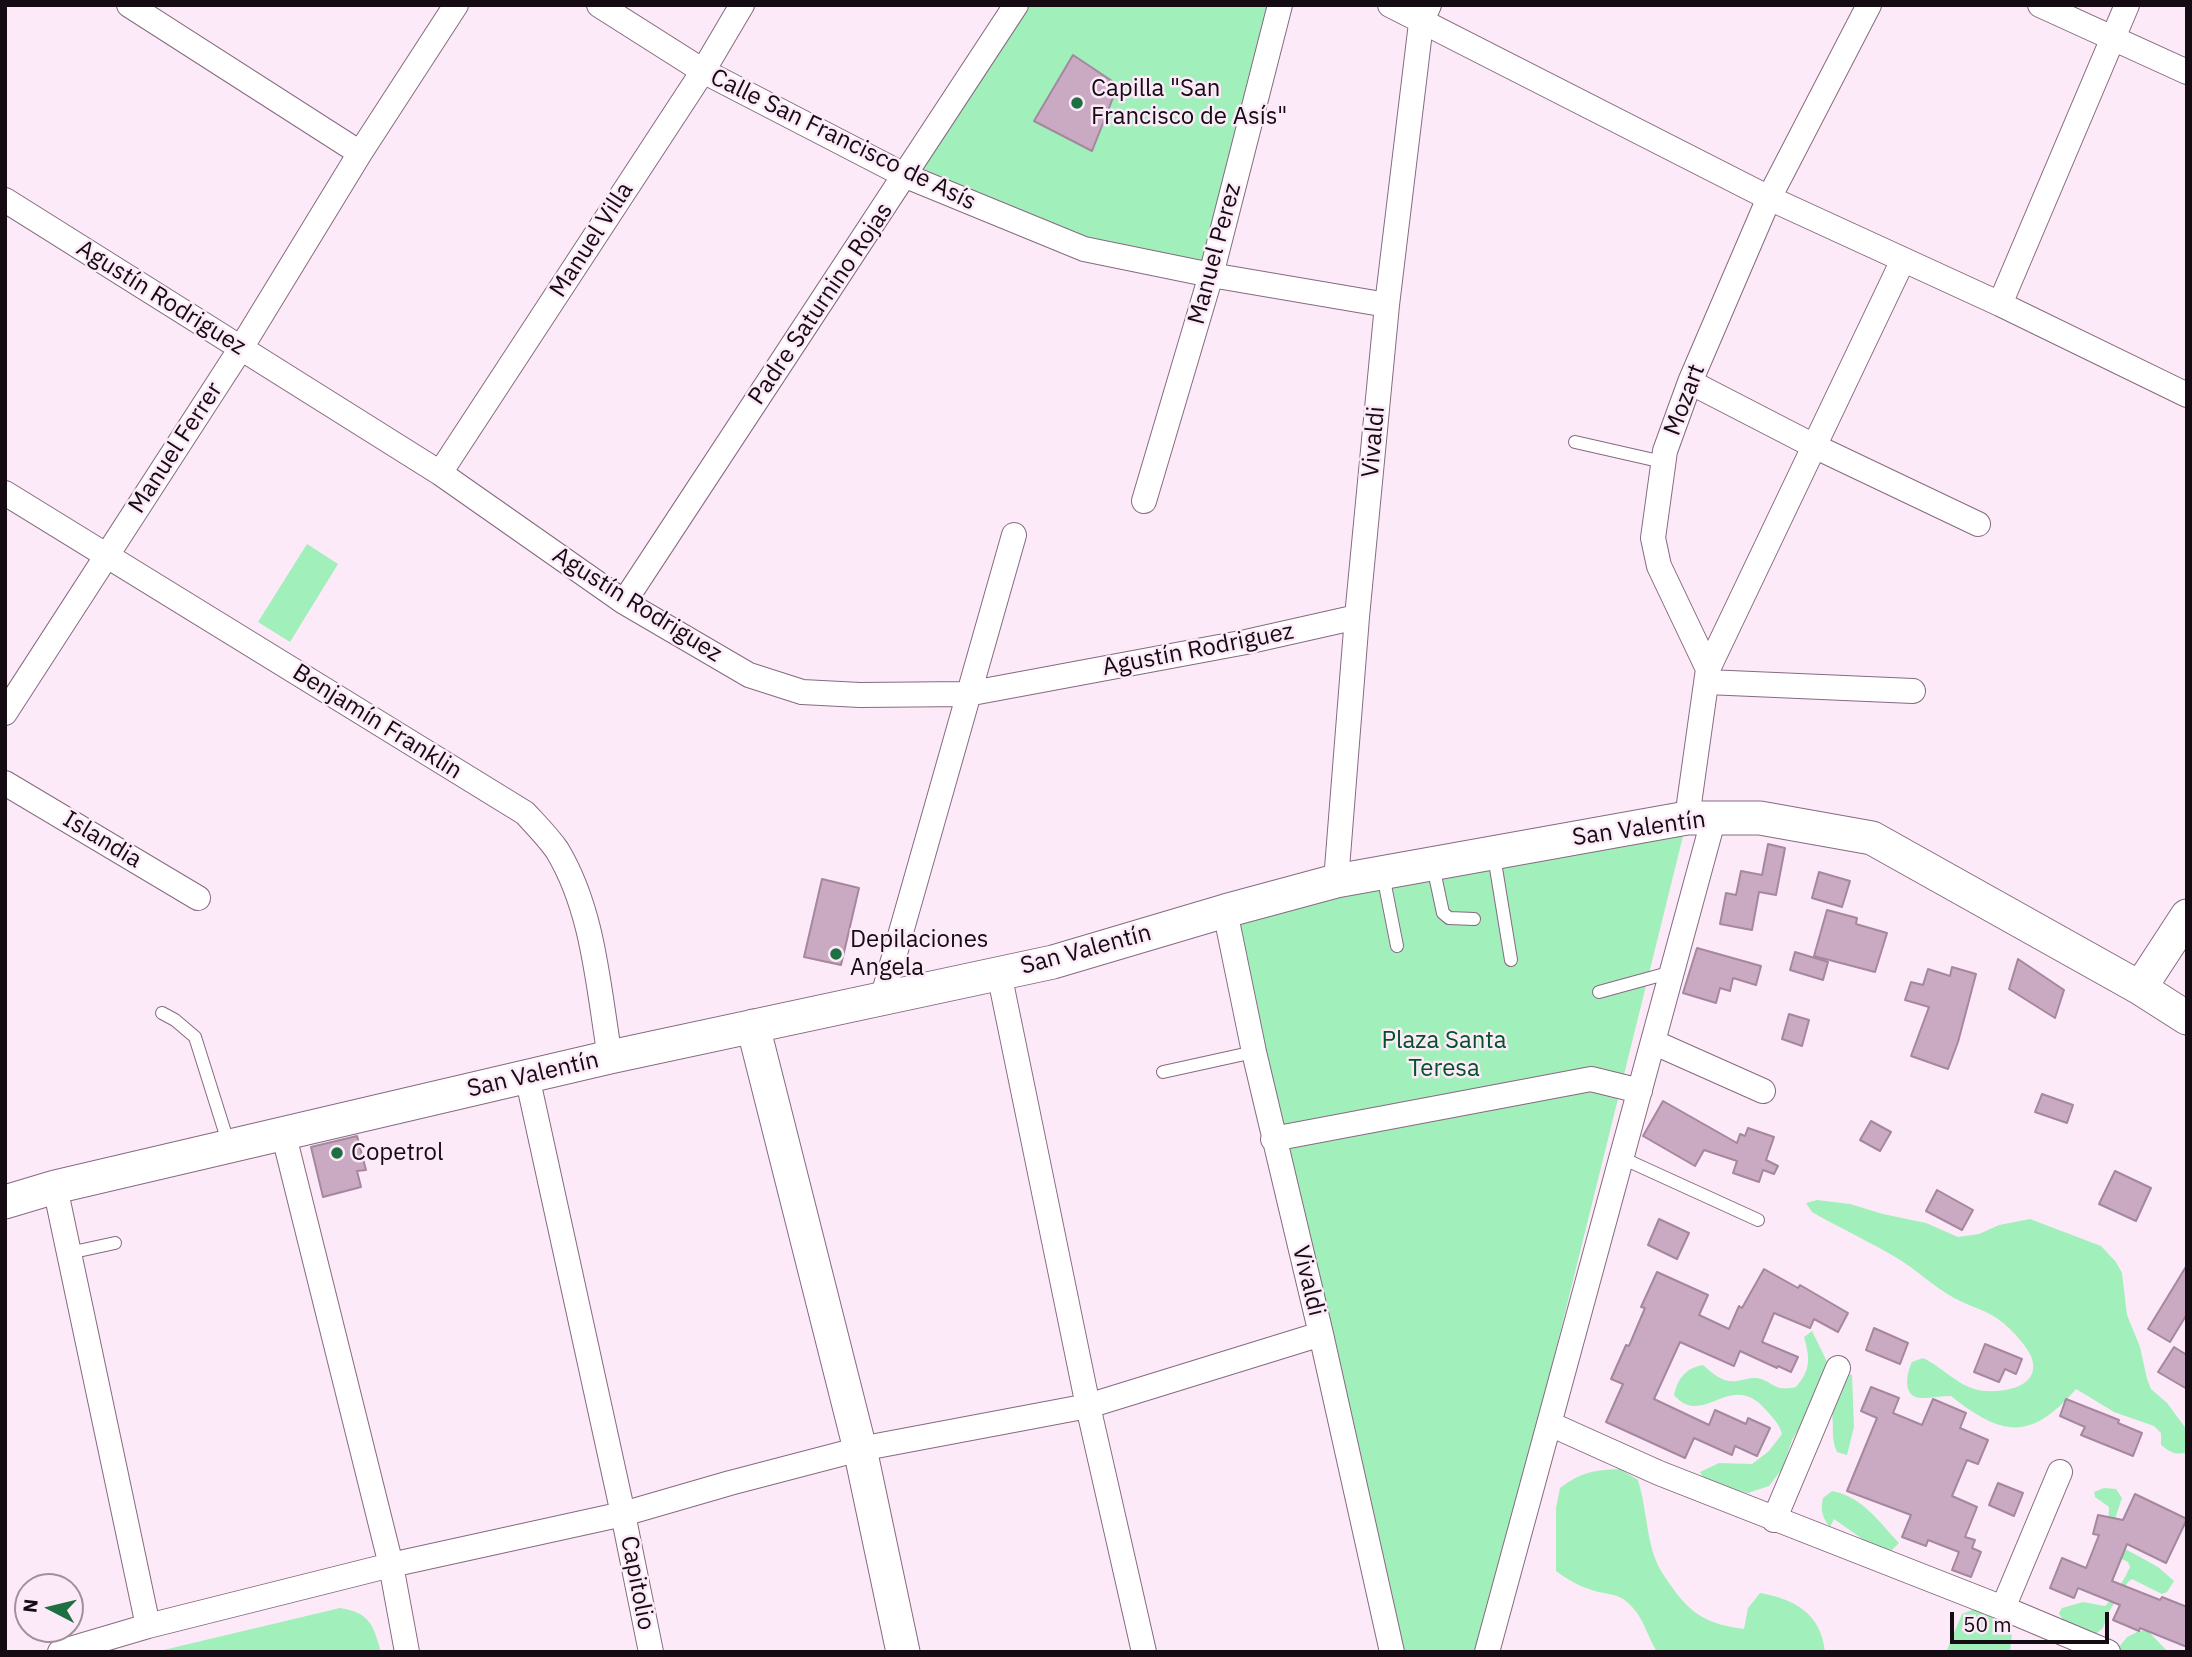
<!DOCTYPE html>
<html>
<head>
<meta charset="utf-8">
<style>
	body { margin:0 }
	#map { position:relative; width:2192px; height:1657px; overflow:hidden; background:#fdeaf9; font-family:"IBM Plex Sans",sans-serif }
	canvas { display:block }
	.frame { position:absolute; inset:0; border:7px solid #150b13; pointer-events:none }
	.north { position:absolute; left:14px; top:1573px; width:70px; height:70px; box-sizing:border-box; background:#fdeaf9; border:2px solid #a0919d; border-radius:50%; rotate:277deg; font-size:19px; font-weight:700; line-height:28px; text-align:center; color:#150b13 }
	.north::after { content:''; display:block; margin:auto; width:24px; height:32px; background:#1e7042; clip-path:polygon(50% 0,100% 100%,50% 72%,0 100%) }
	.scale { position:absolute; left:1950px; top:1612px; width:159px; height:32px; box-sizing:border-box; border:4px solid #150b13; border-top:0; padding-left:9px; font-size:21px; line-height:24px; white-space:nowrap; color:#150b13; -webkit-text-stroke:5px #fdeaf9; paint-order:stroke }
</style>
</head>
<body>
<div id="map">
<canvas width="2192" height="1657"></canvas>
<div class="frame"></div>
<div class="north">N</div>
<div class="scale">50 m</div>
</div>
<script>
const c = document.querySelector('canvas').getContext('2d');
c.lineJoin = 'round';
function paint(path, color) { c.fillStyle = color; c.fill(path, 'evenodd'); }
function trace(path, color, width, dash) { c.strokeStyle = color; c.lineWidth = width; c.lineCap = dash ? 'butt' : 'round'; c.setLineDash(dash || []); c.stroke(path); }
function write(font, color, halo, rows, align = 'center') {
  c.font = font + ' "IBM Plex Sans",sans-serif'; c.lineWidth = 5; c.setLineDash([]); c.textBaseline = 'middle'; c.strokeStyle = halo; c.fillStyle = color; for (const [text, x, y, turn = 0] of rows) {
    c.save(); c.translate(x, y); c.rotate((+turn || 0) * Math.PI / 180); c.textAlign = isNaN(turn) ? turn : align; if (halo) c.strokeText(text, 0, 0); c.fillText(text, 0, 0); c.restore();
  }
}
const green = new Path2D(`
	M1016,5h264l-68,261 -83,-13 -221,-80z
	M307,544l31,20 -48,78 -32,-20z
	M1688,816l-207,836h-80l-173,-732z
	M1817,1200l33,4 33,10 43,9 32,14 21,-3 20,-9 31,-6 71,27 15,16 6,11 5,42 13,32 7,32 4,10 16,14 20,27v22c-11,4 -17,0 -26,-7v-12l-7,-7 -40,-14 -38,-23c-45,52 -73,48 -125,7 -10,0 -19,2 -29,2 -20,0 -16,-24 -10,-36l11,-4c19,9 34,27 55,32 20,4 63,-1 54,-31 -3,-11 -20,-29 -30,-37 -14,-12 -32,-15 -48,-24 -20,-11 -37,-28 -57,-40 -27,-16 -57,-30 -85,-46l-6,-9z
	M1812,1331l19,39 21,5 2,52 -7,28 -10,-3c-7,-14 -2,-28 -6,-43l-22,3 -17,28 -10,29 -13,17 -21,7 -42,-10 -6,-11 19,-9 33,1 17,-13 13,-17c-3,-10 -8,-15 -15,-23 -3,-3 -8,-9 -12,-11 -31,-20 -54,26 -81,-5 4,-17 12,-27 29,-30 10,9 20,18 34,16 5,-1 12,-3 17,-3 18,0 17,15 42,9 15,-17 14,-29 8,-50z
	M1620,1469l18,11c7,23 8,46 14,69 4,15 11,26 20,38 20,29 37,37 72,42l4,-21 12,-15c34,6 61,20 65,59h-168c-9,-14 -12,-31 -24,-44 -14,-17 -26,-12 -44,-19 -12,-4 -22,-10 -33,-18v-63l4,-20c21,-16 34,-18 60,-19z
	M2104,1488l12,1 6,9 -7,21 3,26 40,22 16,14 -7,11 -5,2 -30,-15 -4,3 -20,31 -5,15 -10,8 -25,-7 -9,-16 3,-5 21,-6 22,4c7,-5 21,-30 25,-39l-2,-5 -10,-5 -10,-29 1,-21 -14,-10 -1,-5z
	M1832,1491c31,6 47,31 67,52l-8,8 -12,-2 -11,-6 -34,-24 -4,8c-8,-10 -10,-17 -7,-29z
	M340,1608c30,5 33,16 41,44h-226z
	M1982,1609l28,13 2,12 -2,18h-64l16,-38 10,-4z
	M2139,1631h9l20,21h-53l12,-15z`);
const building = new Path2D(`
	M1073,55l45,30 -26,66 -58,-30z
	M1768,844l17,4 -9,47 -17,-3 -7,38 -32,-6 6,-31 10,2 5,-24 21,4z
	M1819,872l31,9 -8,26 -30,-9z
	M822,879l37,9 -18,77 -37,-8z
	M1827,910l30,8 -1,6 31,9 -12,39 -61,-16z
	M1697,948l64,18 -5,19 -23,-7 -3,13 -10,-3 -4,15 -33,-10z
	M1795,952l33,10 -5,18 -33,-10z
	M2018,959l46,31 -9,28 -46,-29z
	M1952,967l24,7 -18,68 -10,27 -37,-13 18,-49 -24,-7 6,-18 12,3 5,-16 22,7z
	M1789,1014l20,6 -7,26 -20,-7z
	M2042,1094l31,11 -6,18 -32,-11z
	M1663,1101l74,42 3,-9 5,2 3,-8 26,9 -8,23 12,6 -4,8 -11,-4 -4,12 -26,-9 4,-12 -33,-11 -9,16 -52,-30z
	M1871,1121l20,11 -11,19 -20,-11z
	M357,1136l9,34 -9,1 4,16 -38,10 -12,-50z
	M2115,1171l36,17 -15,33 -37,-17z
	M1937,1190l36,20 -11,20 -36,-19z
	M1659,1219l30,14 -12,26 -29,-14z
	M2187,1265v49l-17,28 -22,-13z
	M1764,1269l34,19 2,-3 48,28 -10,19 -24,-13 -4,9 -36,-15 -12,29 36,15 -7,15 -13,-6 -1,2 -37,-17 -6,15 -54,-24 -26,57 55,26 6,-15 31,14 2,-6 22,10 -13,28 -22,-10 -3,9 -38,-17 -9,20 -79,-36 17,-38 -12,-5 15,-34 3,1 16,-38 -4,-1 16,-35 51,23 -9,20 30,14 10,-23 3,2z
	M1874,1328l34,15 -8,21 -34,-14z
	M1985,1344l37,15 -6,15 -11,-5 -6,13 -25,-10z
	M2174,1347l13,8v34l-29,-17z
	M1871,1387l28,11 -6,15 29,12 11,-26 33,14 -6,15 28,12 -10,24 -11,-4 -15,36 25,11 -12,30 10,3 -3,8 9,4 -10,25 -19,-7 7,-18 -31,-12 -2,6 -24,-9 9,-22 -64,-24 30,-73 -16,-7z
	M2066,1399l53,21 -1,3 24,10 -9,23 -52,-21 4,-8 -25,-11z
	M1998,1483l25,10 -9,23 -25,-11z
	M2135,1494l52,25 -21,44 -39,-19 -15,37 48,19 2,-3 25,10v40l-47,-19 -1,3 -26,-11 7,-15 -42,-17 -4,10 -24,-10 12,-30 24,10 13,-33 -6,-1 5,-19 25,5z`);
const lane = new Path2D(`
	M1575,442l88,20
	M1494,856l17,104
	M1433,866l10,47 6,5 25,1
	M1383,875l14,71
	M1599,992l73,-20
	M162,1013l13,7 20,17 34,108
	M1163,1072l91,-20
	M1622,1158l136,62
	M69,1253l46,-10`);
const street = new Path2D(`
	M129,5l231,148
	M599,5l104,66 203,105 178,73 127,26 176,30
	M1390,5l379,193 231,106 187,91
	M2040,5l147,67
	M5,200l435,273 184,129 125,73 53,17 58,3 107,-1 279,-52 111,-25
	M2000,304l127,-299
	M1690,382l124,64 164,78
	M440,473l263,-402 39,-66
	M5,493l520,320c11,12 23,24 32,37 37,61 41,137 53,207
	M1144,501l67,-226 69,-270
	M624,602l392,-597
	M1708,669l195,-409
	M1707,682l206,9
	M5,713l236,-365 119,-195 96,-148
	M5,783l193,115
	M1687,818l21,-149 -49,-103 -6,-28 12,-87 25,-69 79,-184 100,-193
	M1336,881l21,-264 30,-312 34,-282 8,-18
	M1225,911l29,141 67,282 71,318
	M999,973l89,433 56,246
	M882,999l132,-464
	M1653,1042l110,49
	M527,1076l96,438 28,138
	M283,1132l108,433 16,87
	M1273,1139l318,-60 49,12
	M55,1187l93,439
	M1550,1424l109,49 344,135 105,44
	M1774,1520l64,-152
	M2003,1608l57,-136
	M60,1652l88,-26 243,-61 232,-51 107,-31 130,-34 228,-43 233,-72
	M1487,1652l227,-835`);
const secondary = new Path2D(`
	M2140,988l47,-72
	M753,1026l107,423 43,203
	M5,1202l50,-15 555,-130 443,-95 172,-51 111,-30 351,-63h73l112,20 268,150 47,30`);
const markers = [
	[1077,103,7,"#1e7042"],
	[836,954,7,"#1e7042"],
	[337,1153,7,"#1e7042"]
];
const poiNames = [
	["Capilla \"San",1091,89],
	["Francisco de Asís\"",1091,117],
	["Depilaciones",850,940],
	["Angela",850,968],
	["Copetrol",351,1153]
];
const streetNames = [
	["Calle San Francisco de Asís",843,140,26],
	["Manuel Villa",592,240,-57],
	["Manuel Perez",1215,254,-75],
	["Agustín Rodriguez",161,298,32],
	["Padre Saturnino Rojas",821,304,-56],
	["Mozart",1685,400,-69],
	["Vivaldi",1374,442,-85],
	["Manuel Ferrer",176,448,-57],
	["Agustín Rodriguez",637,605,32],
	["Agustín Rodriguez",1198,650,-11],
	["Benjamín Franklin",377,722,32],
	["San Valentín",1639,829,-8],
	["Islandia",102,840,31],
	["San Valentín",1086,950,-15],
	["San Valentín",533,1075,-13],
	["Vivaldi",1308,1281,76],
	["Capitolio",637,1583,79]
];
const parkNames = [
	["Plaza Santa",1444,1041],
	["Teresa",1444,1069]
];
paint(green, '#a1efba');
paint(building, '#c9aac2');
trace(building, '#a5879e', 2);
trace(lane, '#866a80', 14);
trace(street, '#866a80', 26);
trace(secondary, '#866a80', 35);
trace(lane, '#fff', 12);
trace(street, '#fff', 24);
trace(secondary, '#fff', 33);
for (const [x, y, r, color] of markers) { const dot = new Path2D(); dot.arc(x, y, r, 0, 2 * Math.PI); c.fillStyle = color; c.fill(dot); trace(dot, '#fdeaf9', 2.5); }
write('24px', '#150b13', '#fdeaf9', poiNames, 'left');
write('24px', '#150b13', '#fdeaf9', streetNames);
write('24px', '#035029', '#fdeaf9', parkNames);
</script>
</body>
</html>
